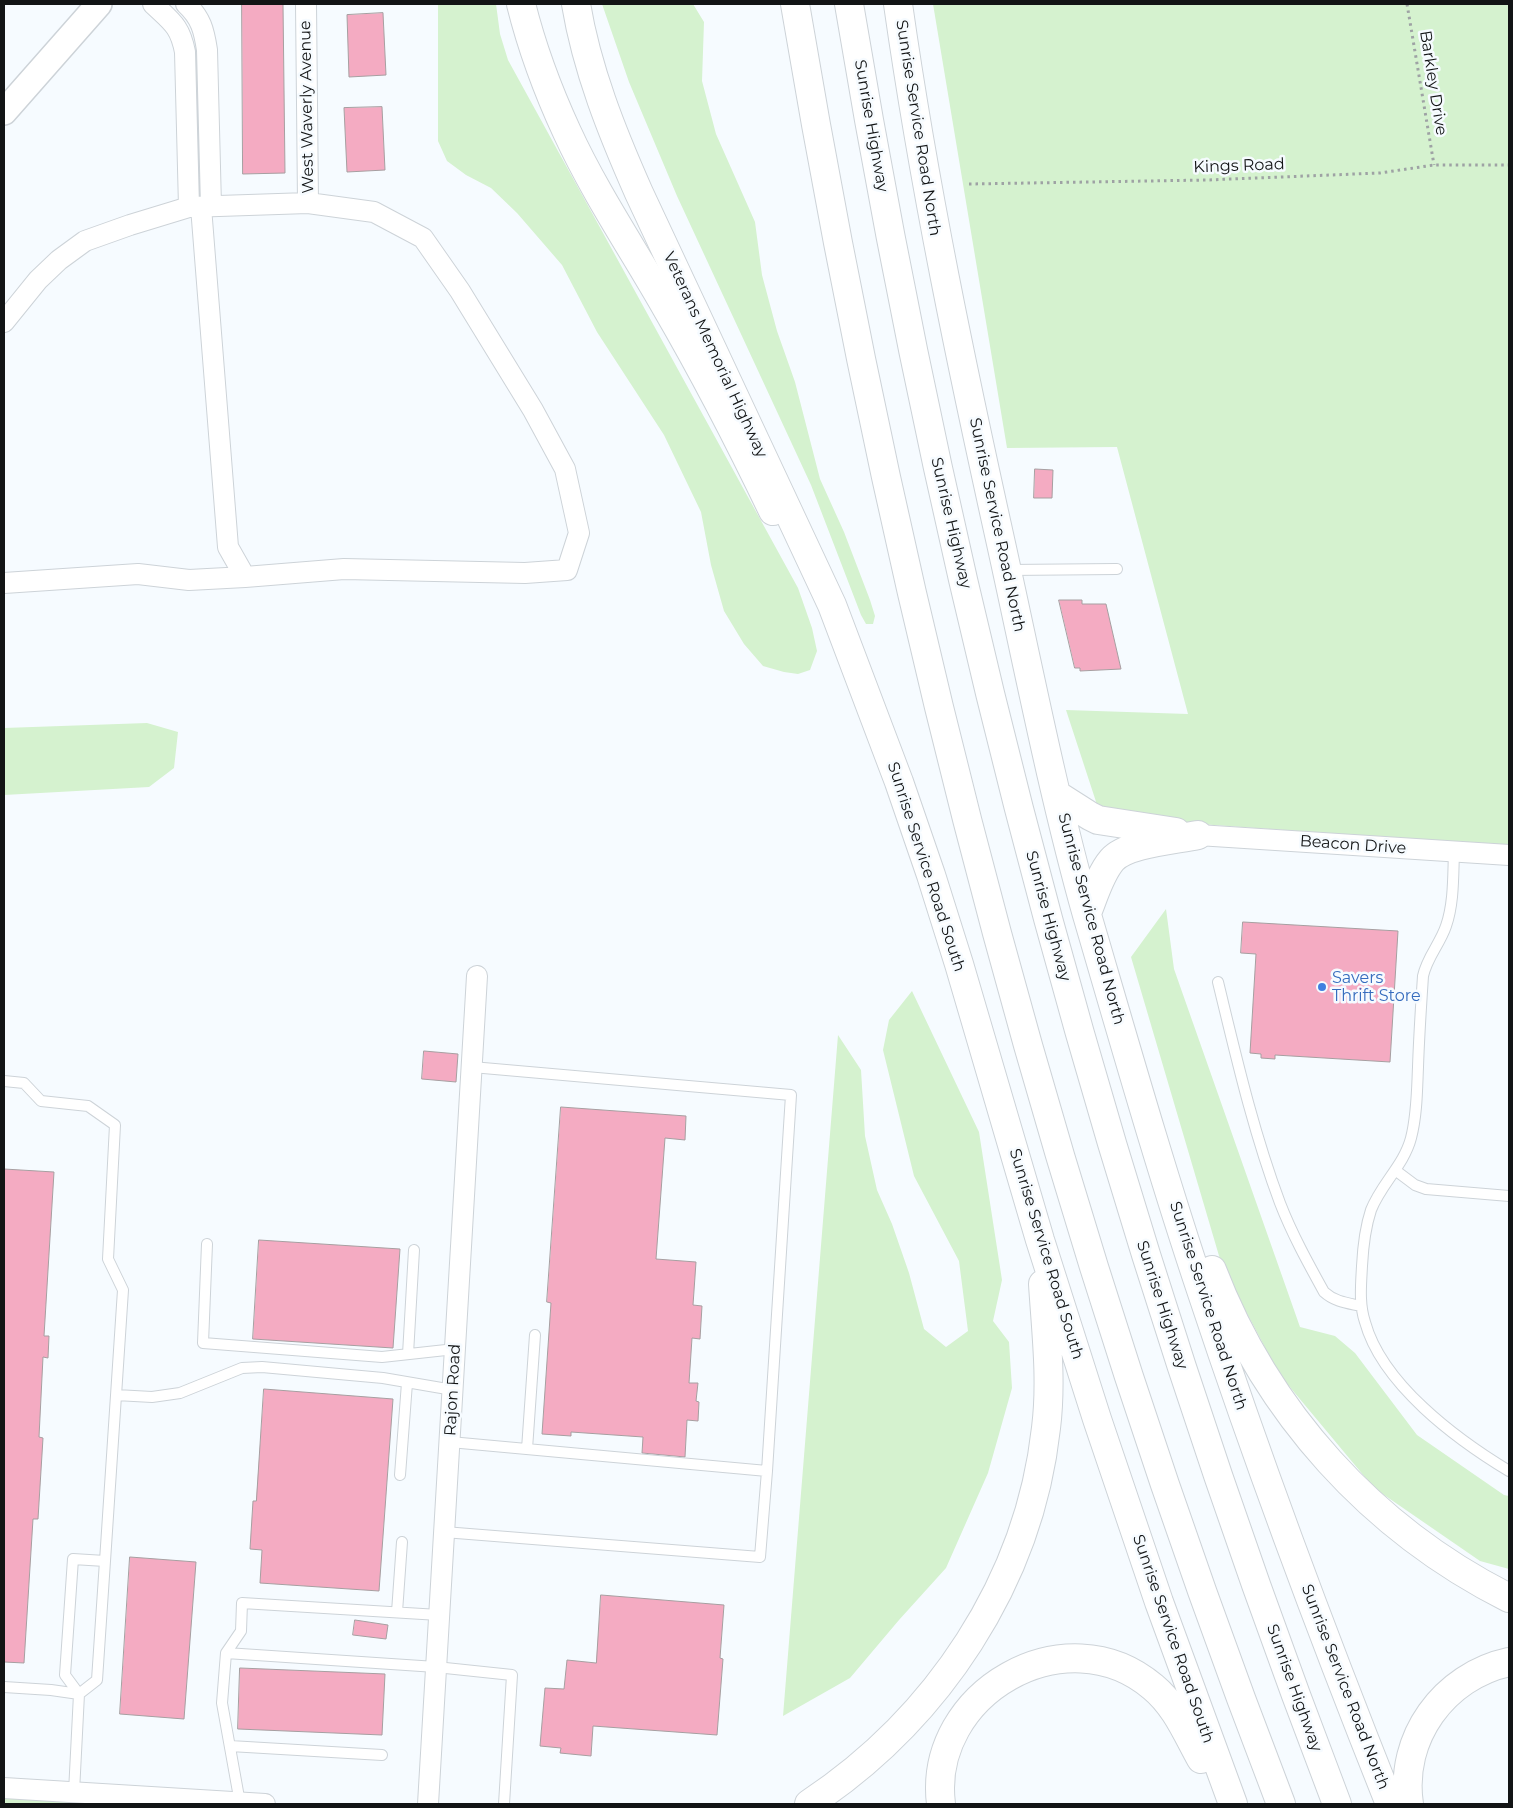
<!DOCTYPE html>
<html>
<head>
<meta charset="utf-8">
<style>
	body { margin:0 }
	#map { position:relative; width:1513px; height:1808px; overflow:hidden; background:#f6fbff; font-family:Montserrat,sans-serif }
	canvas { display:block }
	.frame { position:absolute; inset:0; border:5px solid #121415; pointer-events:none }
</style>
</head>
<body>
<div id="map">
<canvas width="1513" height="1808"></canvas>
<div class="frame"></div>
</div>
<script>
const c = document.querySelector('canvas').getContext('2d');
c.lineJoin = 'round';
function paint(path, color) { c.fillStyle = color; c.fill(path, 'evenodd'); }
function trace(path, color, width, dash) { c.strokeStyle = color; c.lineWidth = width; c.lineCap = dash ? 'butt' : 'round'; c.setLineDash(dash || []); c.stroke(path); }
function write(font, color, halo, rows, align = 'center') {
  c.font = font + ' Montserrat,sans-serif'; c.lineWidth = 5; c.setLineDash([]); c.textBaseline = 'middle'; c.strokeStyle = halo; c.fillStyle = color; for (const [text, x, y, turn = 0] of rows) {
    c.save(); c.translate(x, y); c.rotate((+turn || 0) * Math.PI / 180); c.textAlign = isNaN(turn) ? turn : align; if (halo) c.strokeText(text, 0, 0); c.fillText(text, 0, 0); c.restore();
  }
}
const green = new Path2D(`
	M438,4h58l4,30 8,26 290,528 14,40 5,23 -7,19 -12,4 -14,-2 -21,-6 -19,-22 -20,-33 -13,-46 -10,-53 -37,-77 -67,-103 -35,-67 -45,-52 -26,-25 -25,-13 -19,-14 -9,-20z
	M602,4h91l11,18 -2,59 14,53 39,88 7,53 15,56 18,51 25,97 24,53 26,68 5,16 -2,8h-7l-5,-9 -50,-130 -134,-289 -48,-114z
	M933,4h576v842l-408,-29 -35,-107 122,4 -71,-267 -110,1z
	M147,723l31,9 -4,36 -25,19 -145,8v-67z
	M1166,909l8,60 126,358 35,9 20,17 62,82 87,60 5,1v73l-29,-8 -106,-73 -95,-114 -57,-108 -91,-309z
	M912,991l67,141 23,148 -9,41 16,21 3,46 -24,85 -42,95 -47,52 -49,58 -67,38 55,-681 23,35 4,66 12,54 15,34 17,49 15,56 22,18 22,-16 -9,-70 -45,-85 -31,-126 6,-30z
	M4,1794l152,10h-152z`);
const building = new Path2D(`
	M242,4h41l2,169 -42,1z
	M383,13l3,62 -37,2 -2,-62z
	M382,107l3,63 -38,2 -3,-64z
	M1035,469l18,1 -1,28h-18z
	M1059,600h23v4h24l15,65 -41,2v-3h-5z
	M1243,922l155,9 -8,131 -115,-7v4l-14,-1v-4l-11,-1 6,-99 -15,-1z
	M424,1051l34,3 -2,28 -34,-3z
	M561,1107l125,9 -1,24 -20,-2 -9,121 40,3 -3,43 9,1 -2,33 -8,-1 -3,45h9l-2,18 3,1 -1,19 -11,-1 -2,37 -43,-4 1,-16 -72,-5v4l-29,-2 9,-131 -4,-1z
	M4,1169l50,3 -10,164h5l-1,22 -5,-1 -4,80 4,1 -5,81h-5l-9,144 -20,-1z
	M259,1240l141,9 -7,99 -140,-9z
	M264,1389l129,10 -14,192 -119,-8 2,-33 -12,-1 3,-48h3z
	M130,1557l66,5 -12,157 -64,-5z
	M601,1595l123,10 -4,53 3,1 -6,76 -124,-9 -2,30 -31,-3 1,-5 -21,-2 5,-58 19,1 3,-29 29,3z
	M355,1620l33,5 -2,14 -33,-4z
	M240,1668l145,6 -3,61 -144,-6z`);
const path = new Path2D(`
	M1407,4l27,161
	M969,184l238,-4 173,-7 54,-8h75`);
const service = new Path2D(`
	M1008,570l109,-1
	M1454,852c-1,24 0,51 -8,74 -6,18 -19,31 -23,50 -2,30 -4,60 -5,91 -1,23 -1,48 -7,71 -7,27 -30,46 -40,72 -6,18 -8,37 -9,56 -1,19 -3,38 3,56 17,62 91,117 144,149
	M1218,982c18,74 35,149 62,221 12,31 28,60 44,89 11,10 24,11 37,14
	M472,1067l319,28 -24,376
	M4,1081l20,2 17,18 47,5 27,19 -7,134 15,31 -18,271
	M1395,1170l20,15 11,4 83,7
	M207,1244l-4,99 179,14 73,-8
	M408,1354l6,-104
	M116,1395l36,2 28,-4 62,-25 20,-1 121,11 70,12
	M527,1449l8,-114
	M400,1475l7,-92
	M444,1532l316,25 7,-86 -317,-29
	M397,1612l5,-70
	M226,1653l210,14 76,8 -8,129
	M4,1687l47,3 28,4 18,-14 8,-119 -32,-2 -8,116 14,19 -5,98
	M230,1746l152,9
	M240,1803l-18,-100 4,-50 15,-22 1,-28 197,12`);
const minor = new Path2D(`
	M153,4c19,18 27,22 32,48l4,155
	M186,4c15,14 18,26 21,46l4,156
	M201,207l27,340 17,30 99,-8 181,4 42,-3 12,-37 -14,-64 -32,-59 -73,-119 -37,-53 -49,-26 -66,-9
	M4,322l34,-42 21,-20 26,-19 45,-16 59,-18 119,-4 -2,-199
	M4,583l134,-9 51,6 56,-3
	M1198,835l311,20
	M4,1788l261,16
	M428,1804l49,-828`);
const tertiary = new Path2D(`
	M4,112l95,-108`);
const secondary = new Path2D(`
	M521,4c11,44 27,87 46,128 28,61 66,117 99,175 39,67 74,135 107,204`);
const trunk = new Path2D(`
	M576,4c11,66 36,128 63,189l193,412 67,177 32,93 28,89 81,276 57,179 62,183 74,202
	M898,4c26,183 64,364 104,544 27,123 51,246 85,367 37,126 73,253 115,378 57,172 121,343 188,511
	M1057,795l33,21 8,4 78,12
	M1087,913c7,-17 13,-39 25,-53 15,-17 63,-20 86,-25
	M1212,1270c55,143 160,259 297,328
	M809,1804c128,-85 220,-222 237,-376 6,-48 0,-96 -3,-144
	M941,1804c-14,-111 125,-191 212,-117 23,19 34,47 48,72
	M1409,1804c-10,-66 35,-128 100,-142`);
const motorway = new Path2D(`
	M795,4c103,613 262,1220 486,1800
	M849,4c102,614 265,1219 488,1800`);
const markers = [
	[1322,987,5,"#3f7fe0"]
];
const streetNames = [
	["Barkley Drive",1433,83,81],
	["West Waverly Avenue",307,107,-91],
	["Sunrise Highway",871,126,80],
	["Sunrise Service Road North",918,128,81],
	["Kings Road",1239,166,-2],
	["Veterans Memorial Highway",715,355,65],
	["Sunrise Highway",951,523,77],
	["Sunrise Service Road North",997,525,78],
	["Beacon Drive",1353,845,4],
	["Sunrise Service Road South",926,867,72],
	["Sunrise Highway",1048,916,75],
	["Sunrise Service Road North",1091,919,75],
	["Sunrise Service Road South",1046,1254,73],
	["Sunrise Highway",1162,1305,72],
	["Sunrise Service Road North",1208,1306,72],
	["Rajon Road",453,1390,-87],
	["Sunrise Service Road South",1173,1639,71],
	["Sunrise Service Road North",1345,1687,69],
	["Sunrise Highway",1294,1688,70]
];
const shopNames = [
	["Savers",1332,978],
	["Thrift Store",1332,996]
];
paint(green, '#d5f2cf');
paint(building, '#f4abc2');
trace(building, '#a69fa1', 1);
trace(service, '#cdd3d8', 12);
trace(minor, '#cdd3d8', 22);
trace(tertiary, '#cdd3d8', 28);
trace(secondary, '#cdd3d8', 30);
trace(trunk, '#cdd3d8', 30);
trace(motorway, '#cdd3d8', 30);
trace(path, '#9ea2a4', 3, [2.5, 4]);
trace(service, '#fff', 10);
trace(minor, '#fff', 20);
trace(tertiary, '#fff', 25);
trace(secondary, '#fff', 28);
trace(trunk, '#fff', 28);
trace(motorway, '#fff', 28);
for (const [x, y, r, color] of markers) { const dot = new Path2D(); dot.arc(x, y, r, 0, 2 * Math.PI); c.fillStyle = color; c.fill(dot); trace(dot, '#f6fbff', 2); }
write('16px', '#121415', '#f6fbff', streetNames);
write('16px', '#366cbe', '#f6fbff', shopNames, 'left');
</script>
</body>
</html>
